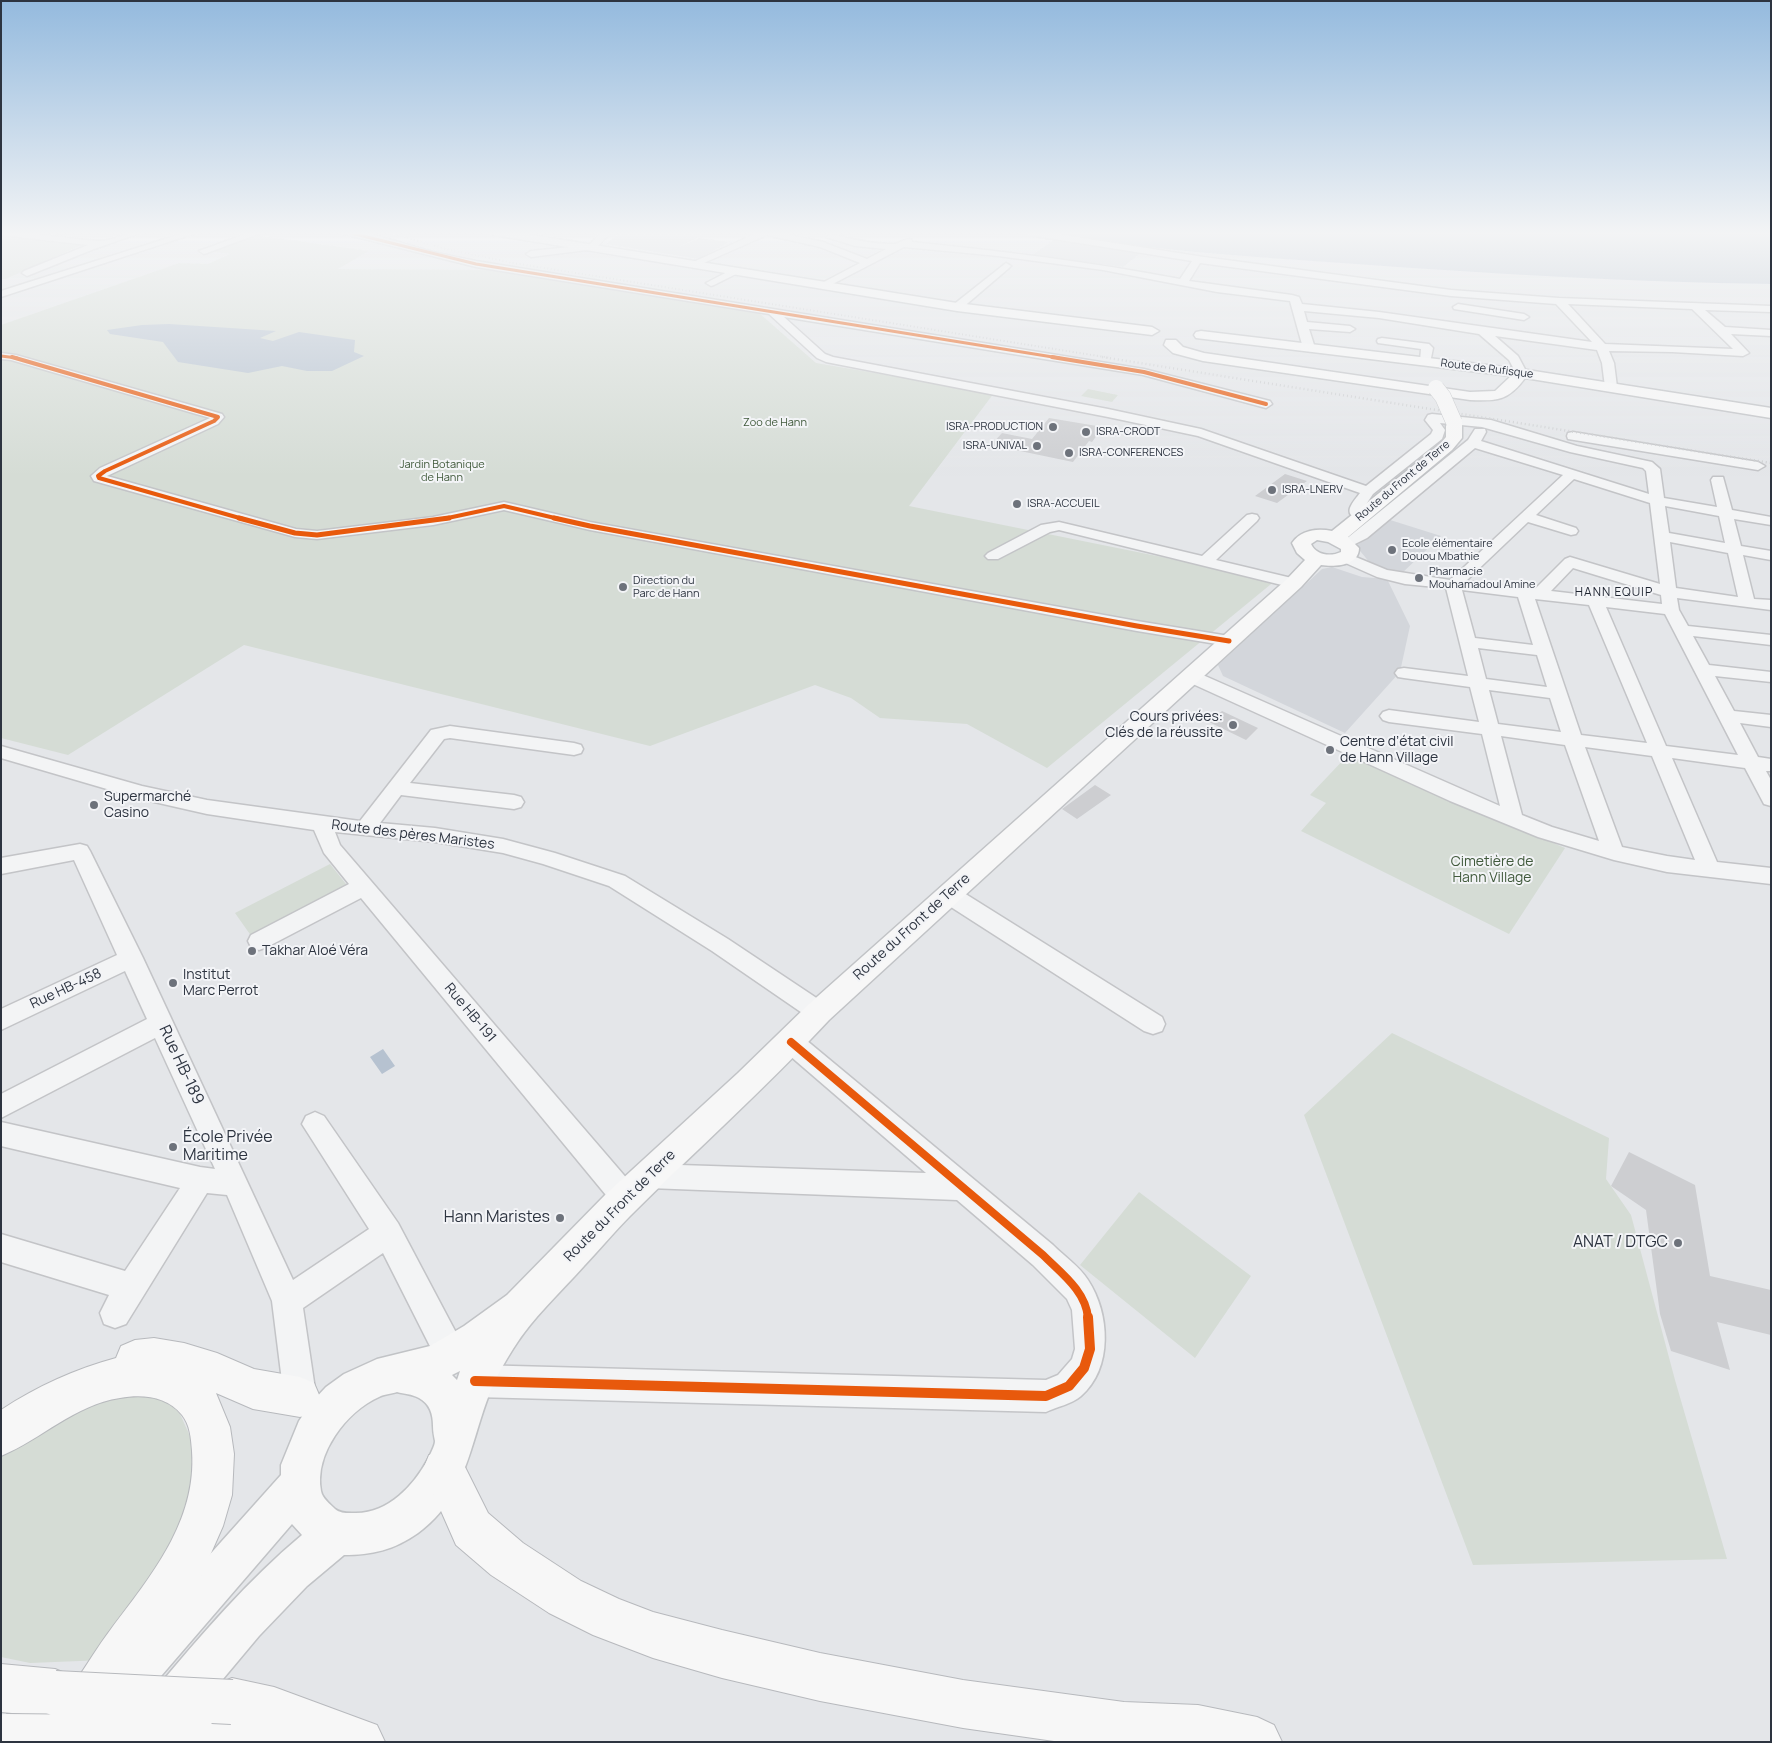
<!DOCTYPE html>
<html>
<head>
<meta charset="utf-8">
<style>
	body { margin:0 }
	#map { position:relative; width:1772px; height:1743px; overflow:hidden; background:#e4e6e9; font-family:Manrope,sans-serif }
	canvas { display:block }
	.frame { position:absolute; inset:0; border:2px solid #2d3440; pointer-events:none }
</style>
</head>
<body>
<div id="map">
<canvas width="1772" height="1743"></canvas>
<div class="frame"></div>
</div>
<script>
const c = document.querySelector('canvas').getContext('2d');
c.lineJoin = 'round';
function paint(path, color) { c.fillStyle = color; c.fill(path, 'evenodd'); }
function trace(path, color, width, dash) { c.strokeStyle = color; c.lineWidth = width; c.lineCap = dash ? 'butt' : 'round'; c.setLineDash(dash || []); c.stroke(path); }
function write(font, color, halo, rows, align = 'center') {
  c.font = font + ' Manrope,sans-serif'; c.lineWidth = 4; c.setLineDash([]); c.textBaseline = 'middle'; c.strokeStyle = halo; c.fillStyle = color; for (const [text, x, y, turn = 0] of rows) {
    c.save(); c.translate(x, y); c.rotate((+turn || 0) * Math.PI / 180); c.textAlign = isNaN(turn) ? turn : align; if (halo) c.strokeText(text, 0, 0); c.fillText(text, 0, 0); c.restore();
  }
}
const built = new Path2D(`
	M621,232h87l-31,16 22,-10 30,4 -30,17 -93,-15z
	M1054,240l88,12 -19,15 -91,-12z
	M1387,519l54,17 -41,39 -30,-12 -14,-17z
	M1332,567l30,10 25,2 23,47 -10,46 -55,61 -122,-57 -5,-11 104,-96z`);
const green = new Path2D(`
	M1,234l85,9 -80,36h-5z
	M255,235l114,16 -31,18 164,1 256,42 58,51 178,30 -85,113 367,74 -229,188 -80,-44 -87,-6 -29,-20 -36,-13 -165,61 -406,-101 -176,110 -67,-17v-413l178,-62 29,1 22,-10 -24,-3z
	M1088,389l30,6 -6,7 -31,-6z
	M1348,755l217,93 -56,86 -208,-103 25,-28 -16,-8z
	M330,864l20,25 -96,51 -19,-27z
	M1392,1033l217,105 -3,41 25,36 44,165 52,179 -254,6 -169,-450z
	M1139,1192l112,84 -56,82 -115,-93z
	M143,1390l23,9 14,15 9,20 6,25 -2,30 -12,38 -76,133 -75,3 -29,-6v-207l53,-37z`);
const water = new Path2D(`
	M1041,232h730v52c-139,-2 -277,-10 -415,-20 -105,-7 -211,-14 -315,-32z
	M169,324l107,7 -16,7 13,3 26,-9 56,8 -1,12 10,4 -32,15h-25l-25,-5 -34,7 -70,-11 -15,-20 -53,-8 -3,-4 35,-5z
	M383,1049l12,17 -13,8 -12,-17z`);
const building = new Path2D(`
	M1049,418l54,9 -11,15 -3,-1 -16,21 -82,-17 11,-12 30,6z
	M1285,474l22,7 -30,22 -22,-7z
	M1222,711l36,17 -12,12 -37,-18z
	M1095,785l16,10 -34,24 -15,-10z
	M1629,1152l66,33 15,91 61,14v45l-54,-13 13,48 -59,-19 -11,-37 -14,-104 -35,-24z`);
const minor = new Path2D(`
	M1,232c33,0 65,7 97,9 13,1 29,-10 45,-9l-49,17 -67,27 -5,-3 2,-2 64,-26 -87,-10z
	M187,232h12l-198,65v-6z
	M251,232h12l-56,21 -3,1 -5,-3z
	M343,232h21l69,20 43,9 668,108 126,32 2,3 -6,4 -123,-33 -359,-58 41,37 8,3 275,52 93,20 165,57 65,-52 2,-4 -8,-10 3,-5 4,-1 59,6 86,26 75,16 8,7 4,29 53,9 -6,-27 2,-3h10l9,33 39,7v8l-37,-6 7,27 30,5v9l-28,-5 11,44 17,1v10l-94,-12 2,12 9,16 83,9v10l-78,-9 16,29 62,7v10l-56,-6 19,35 37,4v12l-31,-4 18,34 13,2v12h-5l5,9v26l-7,-2 -19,-36 -73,-10 45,104 54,6v16l-104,-12 -53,-12 -76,-23 -88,-36 -266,-121 -3,-4 3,-4 6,-1 6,1 304,134 -18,-72 -93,-12 -6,-2 -3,-4 3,-4 6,-2 90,12 -9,-35 -66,-9 -6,-1 -3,-4 3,-4 6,-1 64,8 -22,-88 -41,-4 -28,-7 -36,-16 -3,-3 3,-3 5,-2 41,17 63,10 113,-105 -88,-27 -108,90 -20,10 -5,-1 -2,-3 128,-104 7,-11h10l1,3 -5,9 168,53 -3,-23 -3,-3 -73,-16 -88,-25 -42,-4 5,7 -3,9 -69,55 -10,15 7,7 -2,3c-5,1 -7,1 -12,-1 -14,-5 -2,-17 4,-25l-162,-57 -90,-19 -282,-55 -9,-4 -48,-44 -293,-47 -132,-33zM1574,479l76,24 10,81 -90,-27 -5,2 -30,30 -69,-8 62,-59 43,13 5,-1 2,-3 -2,-3 -40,-13zM1665,506l54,10 6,27 -56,-10zM1670,542l58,11 10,44 -62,-9zM1573,568l88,27 1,9 -111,-13zM1462,590l56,7 15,48 -58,-7zM1535,599l54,6 58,138 -66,-8zM1606,607l59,7 73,141 -72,-9zM1478,648l59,7 10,32 -61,-8zM1489,690l61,8 11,34 -63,-8zM1501,736l64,9 34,96 -47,-14 -30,-12zM1585,747l67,9 43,104 -28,-4 -45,-9z
	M602,232h9l-16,17 -64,8 -5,-3 5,-3 58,-6z
	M759,232h17l47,10 44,17 19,-10 -31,-3 -29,-9 4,-3c20,5 42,10 63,10 7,0 11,-6 18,-5l1,3c90,9 179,20 268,37l12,-18 -163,-26 -4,-3h19l160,25 247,33 108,8 212,8v6l-66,-2 20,17 46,3v6l-40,-2 18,19 -6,3 -71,-4 -63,-1 5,12 3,24 -6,4 -6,-4 -3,-24 -5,-13 -102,-14 23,20 9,17 -6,3 -4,-1 -8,-15 -30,-26 -100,-16 -75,-7 3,11 43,4 5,3 -5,3 -41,-3 6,19 -6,3 -6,-3 -13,-47 -73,-9 -114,-22 -105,-14 -94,-9 -79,41 -5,-3 2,-2 38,-20 -40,-16 -53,-12 -70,31h-6l-2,-2zM1200,263l251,33 105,8 36,38 -213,-30 -77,-8 -3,-7 -7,-2 -103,-14zM1568,304l124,5 41,40 -128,-5z
	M1006,263l5,3 -2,2 -48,41h-8l-1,-2 1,-2z
	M735,268l3,1v4l-24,12 -3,1 -5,-3z
	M1458,304l66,10 5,3 -5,3 -70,-11 -1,-2z
	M1382,338l47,6 4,4 -3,15h-8l-2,-2 1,-12 -43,-6 -1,-2 1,-2z
	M1,353l15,2 206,59 2,3 -6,7 -111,52 189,53 21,2 116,-14 71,-15 86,20 547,99 92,15 6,1 2,4 -2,4 -6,1 -92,-15 -547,-101 -86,-20 -71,15 -116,14 -22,-2 -201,-56 -3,-5 9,-8 110,-50 -199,-58 -10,-1z
	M1573,432l185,30 7,4 -7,4 -190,-31 -1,-3 1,-3z
	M1252,514l5,1 2,3 -2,3 -41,39 84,20 2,3 -2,3 -6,2 -235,-58 -9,2 -52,27h-10l-3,-3 3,-3 53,-28 18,-3 143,34 45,-41z
	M450,726l124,17 7,2 2,4 -2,4 -7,2 -124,-17 -6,1 -34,44 104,12 7,2 3,5 -3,5 -7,2 -113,-14 -21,28 55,5 68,11 52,14 70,23 103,63 99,66 4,7 -4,7 -8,3 -8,-3 -99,-68 -103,-65 -66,-22 -40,-11 -68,-11 -100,-10 5,13 295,343 4,9 -4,9 -10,4 -10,-4 -254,-308 -94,49 -8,3 -8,-3 -3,-6 3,-6 98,-51 -25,-31 -10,-23 -107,-16 -66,-15 -140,-41v-12l141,40 65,14 153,21 71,-91z
	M80,844l7,2 3,5 53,107 150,322 76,-51 -67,-105 4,-8 9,-4 9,4 74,107 64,121 4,11 -4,11 -11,4 -11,-4 -57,-113 -80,55 12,81 6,13 -5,11 -11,5c-12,-5 -16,-9 -21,-21l-12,-96 -45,-106 -20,-2 -81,131 -11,4 -11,-4 -4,-11 9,-18 -108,-33v-28l124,37 55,-83 -179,-42v-24l199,45 15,2 -60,-131 -154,80v-24l146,-75 -22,-48 -124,59v-21l116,-54 -43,-95 -73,14v-16z
	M948,886l8,2 206,129 3,7 -3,7 -9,3 -9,-3 -204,-131 -3,-6 3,-6z
	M791,1032l9,3 253,210c11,11 27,22 35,35 22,34 25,88 -7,116 -9,8 -25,11 -35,16l-571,-15 -11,-5 -5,-11 5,-11 11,-5 571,15 12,-5 14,-16 3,-10 -3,-39 -5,-11 -34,-34 -76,-65 -308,-12 -10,-3 -4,-9 4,-9 10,-3 277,9 -144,-124 -3,-7 3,-7z`);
const major = new Path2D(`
	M489,232h24l444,71 195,24 7,4 -7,4 -195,-24 -463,-76z
	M1201,331l320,38 250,39v10l-246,-40c-17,23 -28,23 -55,22l-267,-39 -30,-8 -9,-8 2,-5h10l7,7 21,6 266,39 25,-1 16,-15 -315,-38 -2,-3 2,-3z
	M1454,417l5,2 3,3v16l-10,12 -104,87 11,11c0,18 -24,19 -38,17l-20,22 -472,433c-63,68 -133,130 -199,196 -16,16 -30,33 -46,50 -24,27 -51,51 -71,83 -7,11 -14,23 -20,36 -23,53 -24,111 -75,148 -24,17 -46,22 -74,22l-37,31 -48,50 -72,86 -16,7 -16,-7 -7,-16 7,-16c46,-55 92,-109 147,-155l-10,-11 -149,173 -16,7 -16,-7 -7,-16 7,-16 170,-190v-10l18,-44 12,-18 15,-16 18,-13 33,-15 53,-13 34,-20 43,-31 101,-103 130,-119 71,-69 478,-425 18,-19 -8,-7 -5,-10c9,-13 25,-15 40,-12l108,-87 6,-7v-15l3,-3zM1317,540l11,2 13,7v3c-11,5 -25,3 -30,-8zM460,1371l-3,9 -5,-5zM397,1392c7,2 15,2 22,6 11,6 14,16 14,28 0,6 1,10 2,15 0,5 -5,13 -7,18 -14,26 -39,54 -72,54 -7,0 -15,1 -21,-4 -5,-5 -13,-11 -14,-18 -7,-37 25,-79 58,-94 5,-3 12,-3 18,-5z`);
const highway = new Path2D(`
	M154,1338l30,5 33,10 37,16 46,8 14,6 6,14 -6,14 -14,6 -47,-8 -37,-16 14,34 4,27 -2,41 -9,31 -22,50 -18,33 -45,63 -33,50 -17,7 -17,-7 -4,-10 -12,5 -54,-5v-48l54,5 17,7 3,6c12,-17 23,-36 36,-53 40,-53 86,-108 81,-178 -1,-13 -2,-26 -10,-36 -15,-19 -40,-21 -62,-17 -46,7 -78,41 -119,58v-46c35,-23 74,-41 115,-52l5,-12 14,-6z
	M444,1449l15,6 29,58 35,30 58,38 38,18 34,13 69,18 98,23 143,27 161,22 74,3 59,12 17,8 8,17h-221l-98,-14 -143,-27 -98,-23 -69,-20 -60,-23 -44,-22 -58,-38 -35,-30 -33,-75 6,-15z
	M232,1678l42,9 103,38 8,17h-213l-2,-4 8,-17 17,-8 18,1 -5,-12 7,-17z`);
const railFar1 = new Path2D(`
	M387,232l55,16 71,15 598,95`);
const rail = new Path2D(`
	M1102,357l669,106`);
const majorBridge = new Path2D(`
	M1436,388l7,9 11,25`);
const highwayBridge = new Path2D(`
	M55,1693l177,9
	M6,1736l189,2`);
const cyclewayFar4 = new Path2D(`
	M347,232l129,32 583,94
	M1,356l16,2`);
const cyclewayFar3 = new Path2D(`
	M12,357l206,60 -4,4 -109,50 -7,5 1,2 144,41
	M1052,357l92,15 122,32
	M443,519l61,-13 55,13`);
const cyclewayFar2 = new Path2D(`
	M239,518l56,15 22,2 132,-17
	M554,518l36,8 547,100 92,15`);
const cyclewayFar1 = new Path2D(`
	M791,1042l252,213c18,18 43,36 45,63`);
const cycleway = new Path2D(`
	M475,1381l571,15 23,-10 15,-18 6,-19 -2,-32`);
const markers = [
	[1053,427,5,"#6d727b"],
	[1086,432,5,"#6d727b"],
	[1037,446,5,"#6d727b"],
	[1069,453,5,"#6d727b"],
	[1272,490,5,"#6d727b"],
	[1017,504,5,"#6d727b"],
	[1392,550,5,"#6d727b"],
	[1419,578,5,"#6d727b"],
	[623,587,5,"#6d727b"],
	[1233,725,5,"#6d727b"],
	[1330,750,5,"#6d727b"],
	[94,805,5,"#6d727b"],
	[252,951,5,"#6d727b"],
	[173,983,5,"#6d727b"],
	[173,1147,5,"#6d727b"],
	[560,1218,5,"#6d727b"],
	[1678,1243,5,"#6d727b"]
];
const farStreetnames = [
	["Route de Rufisque",1487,369,7],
	["Route du Front de Terre",1403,481,-40]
];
const farParknames = [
	["Zoo de Hann",775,423],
	["Jardin Botanique",442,465],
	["de Hann",442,478]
];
const farPoinames = [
	["ISRA-PRODUCTION",1043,427,"right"],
	["ISRA-CRODT",1096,432],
	["ISRA-UNIVAL",1027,446,"right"],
	["ISRA-CONFERENCES",1079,453],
	["ISRA-LNERV",1282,490],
	["ISRA-ACCUEIL",1027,504],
	["Ecole élémentaire",1402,544],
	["Douou Mbathie",1402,557],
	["Pharmacie",1429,572],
	["Mouhamadoul Amine",1429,585],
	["Direction du",633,581],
	["Parc de Hann",633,594]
];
const farNeighbourhoodnames = [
	["HANN EQUIP",1614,593]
];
const poiNames = [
	["Cours privées:",1223,717,"right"],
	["Clés de la réussite",1223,733,"right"],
	["Centre d’état civil",1340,742],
	["de Hann Village",1340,758],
	["Supermarché",104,797],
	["Casino",104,813],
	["Takhar Aloé Véra",262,951],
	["Institut",183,975],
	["Marc Perrot",183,991]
];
const streetNames = [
	["Route des pères Maristes",413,835,7],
	["Route du Front de Terre",912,927,-42],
	["Rue HB-458",66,989,-25],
	["Rue HB-191",470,1013,50],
	["Route du Front de Terre",620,1206,-45]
];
const parkNames = [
	["Cimetière de",1492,862],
	["Hann Village",1492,878]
];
const nearStreetnames = [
	["Rue HB-189",181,1065,65]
];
const nearPoinames = [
	["École Privée",183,1138,"left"],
	["Maritime",183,1156,"left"],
	["Hann Maristes",550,1218],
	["ANAT / DTGC",1668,1243]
];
paint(built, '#d3d6db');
paint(green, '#d5dcd5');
paint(water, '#b6c2d0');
paint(building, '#cdced1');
trace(minor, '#c3c4c7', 3);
trace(major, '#c1c3c6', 3);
trace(highway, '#b7b9bd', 2);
paint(minor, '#f3f4f5');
paint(major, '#f7f7f7');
paint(highway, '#f7f7f7');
trace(railFar1, '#ccced0', 2, [1, 2.5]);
trace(rail, '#ccced0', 2.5, [1, 3]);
trace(majorBridge, '#c1c3c6', 17, []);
trace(highwayBridge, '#b7b9bd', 46, []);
trace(majorBridge, '#f7f7f7', 16);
trace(highwayBridge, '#f7f7f7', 44);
trace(cyclewayFar4, '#e8590c', 3);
trace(cyclewayFar3, '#e8590c', 4);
trace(cyclewayFar2, '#e8590c', 5);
trace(cyclewayFar1, '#e8590c', 8);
trace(cycleway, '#e8590c', 10);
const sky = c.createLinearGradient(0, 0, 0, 476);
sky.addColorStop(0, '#94bade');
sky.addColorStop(0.49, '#f3f4f5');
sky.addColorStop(1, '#f3f4f500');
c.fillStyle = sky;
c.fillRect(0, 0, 1772, 476);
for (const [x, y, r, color] of markers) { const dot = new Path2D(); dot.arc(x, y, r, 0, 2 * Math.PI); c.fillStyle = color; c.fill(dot); trace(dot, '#f3f4f7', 2); }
write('11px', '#2d3440', '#f3f4f7', farStreetnames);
write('11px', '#415a3c', '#f3f4f7', farParknames);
write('11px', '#2d3440', '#f3f4f7', farPoinames, 'left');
c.letterSpacing = '1px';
write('12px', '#1f2531', '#f3f4f7', farNeighbourhoodnames);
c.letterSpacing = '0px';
write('14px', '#2d3440', '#f3f4f7', poiNames, 'left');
write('14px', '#2d3440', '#f3f4f7', streetNames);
write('14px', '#415a3c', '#f3f4f7', parkNames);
write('16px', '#2d3440', '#f3f4f7', nearStreetnames);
write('16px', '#2d3440', '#f3f4f7', nearPoinames, 'right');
</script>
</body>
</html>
